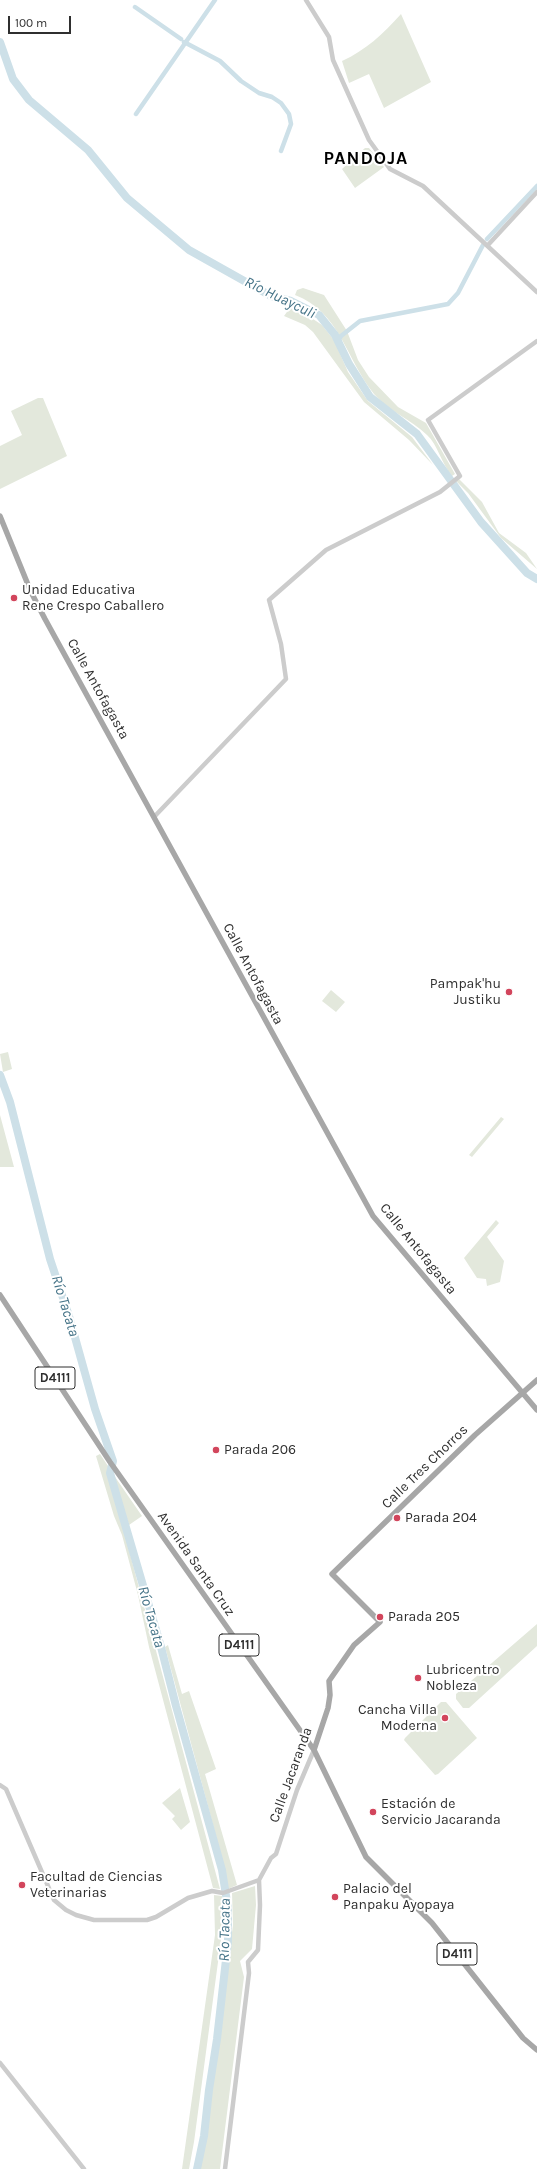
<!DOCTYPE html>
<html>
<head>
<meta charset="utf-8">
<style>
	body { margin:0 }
	#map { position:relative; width:537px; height:2169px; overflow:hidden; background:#fff; font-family:Karla,sans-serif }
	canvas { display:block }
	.scale { position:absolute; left:8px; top:16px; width:63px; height:18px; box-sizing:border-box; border:2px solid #2f2f2f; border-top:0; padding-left:5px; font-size:12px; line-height:14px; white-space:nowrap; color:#2f2f2f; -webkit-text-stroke:3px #fff; paint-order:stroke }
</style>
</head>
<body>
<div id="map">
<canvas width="537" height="2169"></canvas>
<div class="scale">100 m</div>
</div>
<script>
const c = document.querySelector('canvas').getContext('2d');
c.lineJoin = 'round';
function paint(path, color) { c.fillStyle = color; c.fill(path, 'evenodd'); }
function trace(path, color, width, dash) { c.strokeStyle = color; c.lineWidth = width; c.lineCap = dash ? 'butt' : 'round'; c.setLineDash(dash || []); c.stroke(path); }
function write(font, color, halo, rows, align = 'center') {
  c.font = font + ' Karla,sans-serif'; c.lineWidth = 4; c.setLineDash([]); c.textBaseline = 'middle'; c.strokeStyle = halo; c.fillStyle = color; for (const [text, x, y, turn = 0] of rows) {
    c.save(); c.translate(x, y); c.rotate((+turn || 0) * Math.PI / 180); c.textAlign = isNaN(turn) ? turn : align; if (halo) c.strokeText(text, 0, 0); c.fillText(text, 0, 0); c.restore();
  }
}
const green = new Path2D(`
	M401,14l30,68 -47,26 -15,-34 -20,9 -7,-22c24,-11 41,-27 59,-47z
	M365,148h4l15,19 -29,21 -13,-19z
	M303,288l21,7 23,36 11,29 11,17 29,30 28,16 29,51 -3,2c-11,-13 -14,-31 -25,-41 -16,-16 -38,-23 -53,-41 -28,-35 -34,-82 -79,-99l2,-5z
	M292,305l30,20 12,15 14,32 20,29 44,36 21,28 -24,-25 -45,-38 -51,-70 -8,-7 -21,-9z
	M38,398h5l24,58 -67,33v-43l22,-11 -11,-24z
	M459,479l23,23 17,31 27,20 11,16 -36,-31 -33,-45 -12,-12z
	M331,990l14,12 -9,10 -14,-11z
	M8,1052l4,17 -9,3 -3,-18z
	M0,1115l14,52h-14z
	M501,1117l3,2 -32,38 -3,-2z
	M496,1220l3,3 -12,14 17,24 -4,21 -13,4 -1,-7 -9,-1 -13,-20z
	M100,1454l10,15 -2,3 112,417 -7,-1 -64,-241 -11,-52 -16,-60 -8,-19 -18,-60z
	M113,1474l29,42 -13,9z
	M537,1624v22l-68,62h-6l-7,-9v-5z
	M168,1645l14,49 7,-3 27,78 -11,5 32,111 -9,4 -9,-42 -54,-200z
	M441,1702h5l31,36 -39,36 -3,1 -31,-35 1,-2z
	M180,1788l10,34 -9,8 -9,-11 3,-3 -13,-13z
	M255,1886l1,19 -4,44 -12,12 4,16 -24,192h-20l33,-244 -1,-32z
	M214,1895l8,1v36l-28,210 -5,27h-7l33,-234z`);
const canal = new Path2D(`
	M135,7l46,32
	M184,42l36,19 21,20 18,12 13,4 9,6 8,11 2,10 -10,27
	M136,114l79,-114
	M487,239l50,-53
	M338,341l3,-5 19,-15 88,-17 10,-11 25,-48`);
const river = new Path2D(`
	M0,42l13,37 16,21 59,50 39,48 62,52 82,46 20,5 28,14 16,20 14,29 21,33 47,37 64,88 46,51 10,6
	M0,1075l10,27 40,157 19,57 26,93 18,52 -3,12 51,174 15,59 46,164 6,38v34l-11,97 -8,51 -5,46 -7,33`);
const minor = new Path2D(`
	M306,0l23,37 4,23 36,80 21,29 33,17 114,106
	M488,245l49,-53
	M154,817l132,-138 -5,-35 -12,-44 57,-50 114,-58 20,-16 -32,-56 109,-79
	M0,1785l6,4 48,111 12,10 10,5 18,5h53l9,-3 32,-19 24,-7 11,2 36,-13
	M0,2063l84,106
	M225,2169l24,-196 -1,-11 10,-12 2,-45 -1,-25 12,-22 5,-4 21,-64 17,-40`);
const major = new Path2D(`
	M0,516l31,76 14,27 328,597 164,194
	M0,1295l110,167 204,288 52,107 66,66 91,115 14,12
	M314,1750l14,-42 2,-13 -1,-14 25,-36 26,-23 -48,-48 143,-139 62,-55`);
const markers = [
	[14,598,4,"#d2455c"],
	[509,992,4,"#d2455c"],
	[216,1450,4,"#d2455c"],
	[397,1518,4,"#d2455c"],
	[380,1617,4,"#d2455c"],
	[418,1678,4,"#d2455c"],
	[445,1718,4,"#d2455c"],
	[373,1812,4,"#d2455c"],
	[22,1885,4,"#d2455c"],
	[335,1897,4,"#d2455c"]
];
const shields = [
	[55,1378,40],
	[239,1645,40],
	[457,1954,40]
];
const shieldNames = [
	["D4111",55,1378],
	["D4111",239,1645],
	["D4111",457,1954]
];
const poiNames = [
	["Unidad Educativa",22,590],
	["Rene Crespo Caballero",22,606],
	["Pampak'hu",501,984,"right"],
	["Justiku",501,1000,"right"],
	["Parada 206",224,1450],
	["Parada 204",405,1518],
	["Parada 205",388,1617],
	["Lubricentro",426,1670],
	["Nobleza",426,1686],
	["Cancha Villa",437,1710,"right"],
	["Moderna",437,1726,"right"],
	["Estación de",381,1804],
	["Servicio Jacaranda",381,1820],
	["Facultad de Ciencias",30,1877],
	["Veterinarias",30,1893],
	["Palacio del",343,1889],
	["Panpaku Ayopaya",343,1905]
];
const streetNames = [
	["Calle Antofagasta",98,689,61],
	["Calle Antofagasta",253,974,62],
	["Calle Antofagasta",418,1249,51],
	["Calle Tres Chorros",425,1467,-44],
	["Avenida Santa Cruz",196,1564,55],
	["Calle Jacaranda",291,1775,-70]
];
const waterNames = [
	["Río Huayculi",280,298,26],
	["Río Tacata",65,1306,73],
	["Río Tacata",151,1617,74],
	["Río Tacata",225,1930,-89]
];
const districtNames = [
	["PANDOJA",366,159]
];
paint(green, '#e3e8dc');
trace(canal, '#cde0e8', 4.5);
trace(river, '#cde0e8', 8);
trace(minor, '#ccc', 4.5);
trace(major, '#a7a7a7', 5.5);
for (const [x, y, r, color] of markers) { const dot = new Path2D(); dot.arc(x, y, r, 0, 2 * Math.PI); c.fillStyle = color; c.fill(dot); trace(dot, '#fff', 1.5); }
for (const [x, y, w] of shields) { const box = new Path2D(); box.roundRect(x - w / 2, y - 11, w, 22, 3); c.fillStyle = '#fff'; c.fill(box); trace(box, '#2f2f2f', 1); }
write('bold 13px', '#2f2f2f', null, shieldNames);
write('14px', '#2f2f2f', '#fff', poiNames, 'left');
write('14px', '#2f2f2f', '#fff', streetNames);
write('italic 15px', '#467488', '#fff', waterNames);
c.letterSpacing = '1px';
write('bold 18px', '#000', '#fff', districtNames);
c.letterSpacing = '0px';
</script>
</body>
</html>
